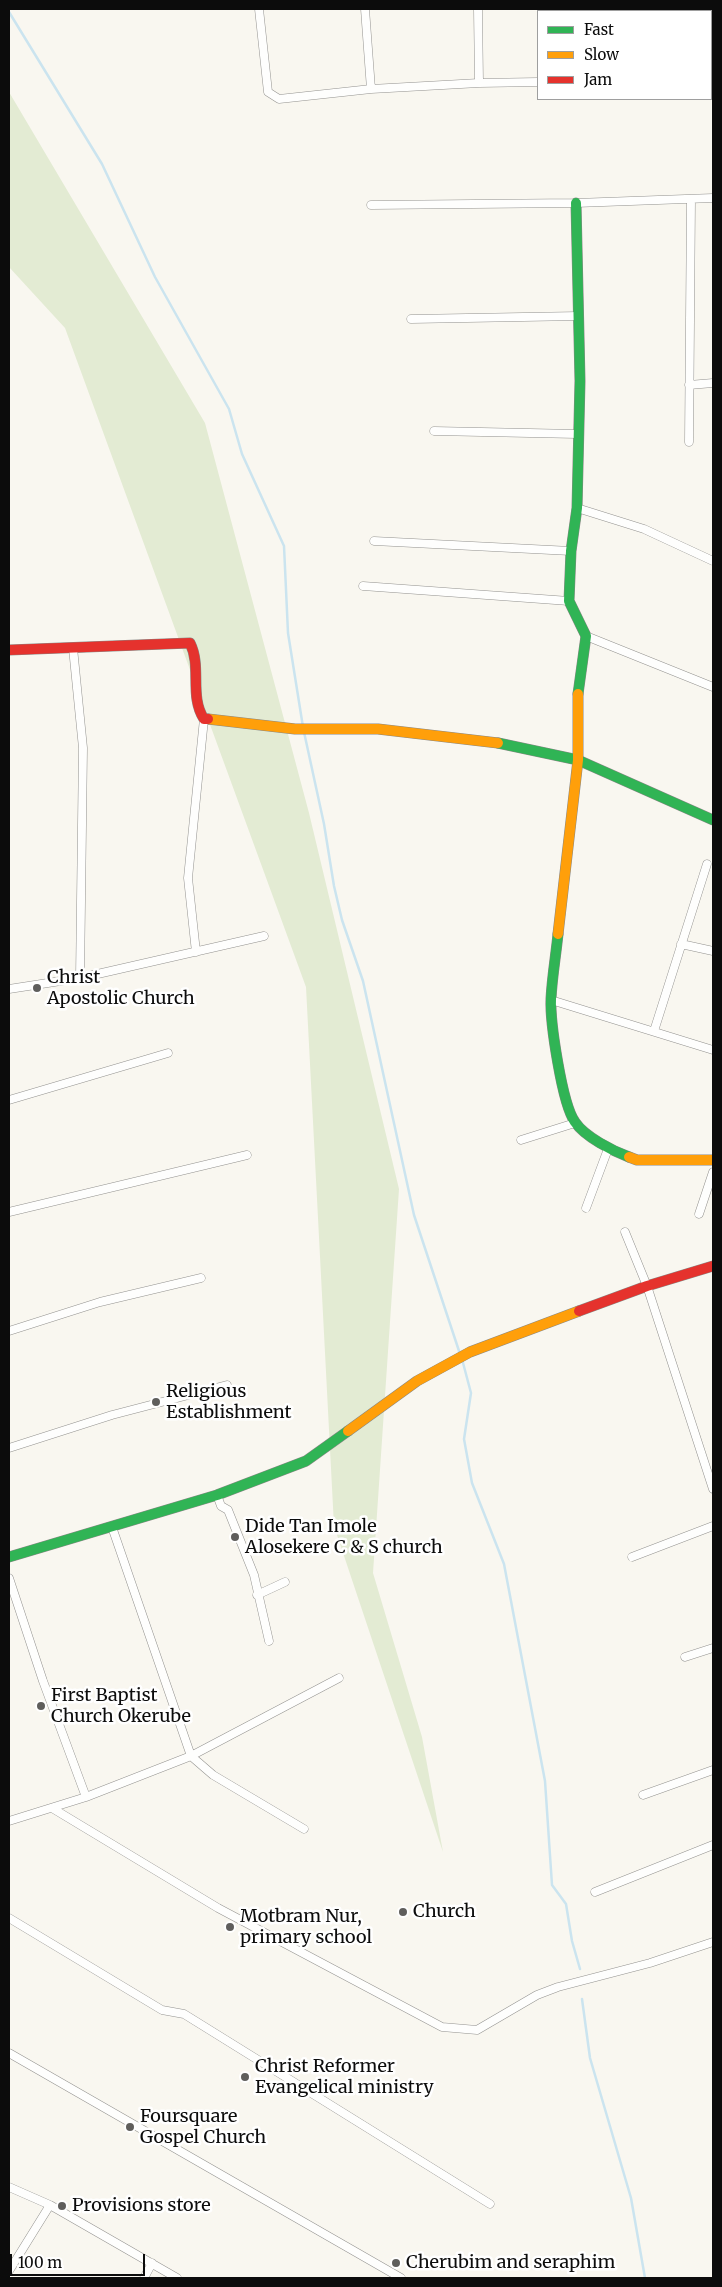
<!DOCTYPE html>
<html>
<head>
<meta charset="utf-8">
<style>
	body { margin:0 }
	#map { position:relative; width:722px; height:2287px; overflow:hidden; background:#f9f7f0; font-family:Merriweather,serif }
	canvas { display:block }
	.frame { position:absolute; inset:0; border:10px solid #0c0c0c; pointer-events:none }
	.legend { position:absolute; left:537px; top:10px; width:175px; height:90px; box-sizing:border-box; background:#fff; border:1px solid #9e9e9e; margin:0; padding:6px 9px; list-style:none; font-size:15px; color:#0c0c0c }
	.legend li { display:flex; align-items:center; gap:10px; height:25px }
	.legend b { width:25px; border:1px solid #9e9e9e }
	.scale { position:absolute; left:10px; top:2254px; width:135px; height:22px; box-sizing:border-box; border:2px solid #0c0c0c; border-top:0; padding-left:6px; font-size:15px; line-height:18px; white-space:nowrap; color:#0c0c0c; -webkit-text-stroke:4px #fff; paint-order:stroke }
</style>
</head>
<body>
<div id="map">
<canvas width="722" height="2287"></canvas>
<div class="frame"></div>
<ul class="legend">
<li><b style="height:6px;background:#30b455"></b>Fast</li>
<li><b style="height:6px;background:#ff9f0a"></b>Slow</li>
<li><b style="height:6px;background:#e5322d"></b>Jam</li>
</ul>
<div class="scale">100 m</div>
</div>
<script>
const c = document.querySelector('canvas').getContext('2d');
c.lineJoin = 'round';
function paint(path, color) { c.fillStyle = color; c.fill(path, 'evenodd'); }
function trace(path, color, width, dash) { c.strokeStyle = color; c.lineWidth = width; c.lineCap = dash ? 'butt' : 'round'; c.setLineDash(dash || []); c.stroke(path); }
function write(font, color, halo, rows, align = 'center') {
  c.font = font + ' Merriweather,serif'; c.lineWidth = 5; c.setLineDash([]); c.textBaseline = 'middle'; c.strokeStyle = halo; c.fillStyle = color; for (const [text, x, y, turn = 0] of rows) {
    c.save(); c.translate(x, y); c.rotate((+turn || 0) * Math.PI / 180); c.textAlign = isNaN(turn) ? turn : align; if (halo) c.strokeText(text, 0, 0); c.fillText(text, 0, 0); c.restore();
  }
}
const green = new Path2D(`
	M9,92l196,331 104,390 90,376 -26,384 49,164 21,115 -109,-326 -28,-539 -241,-659 -56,-61z`);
const stream = new Path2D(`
	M9,12l93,152 53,113 74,132 13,45 42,92 4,87 15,94
	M304,732l20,92 10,62 8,34 21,61 51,234 46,139
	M462,1359l9,34 -7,46 8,44 32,81 41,217 7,104 14,19 6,37 8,28
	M582,1999l8,59 41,140 14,80`);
const street = new Path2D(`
	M259,9l9,83 11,7 92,-10 108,-6 59,-1
	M365,9l6,80
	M478,9l1,74
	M600,11l1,-2
	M711,80h2
	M371,205l205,-2 137,-5
	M411,319l168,-3
	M689,385l24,-2
	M434,431l143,3
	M689,442l2,-243
	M577,508l67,21 69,32
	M374,541l197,10
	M363,586l206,15
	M586,636l127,51
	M73,648l10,100 -3,230
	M681,944l32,7
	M196,952l-8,-74 16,-159
	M9,989l71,-11 184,-42
	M551,1000l162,50
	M654,1031l53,-167
	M9,1100l159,-47
	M521,1140l54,-17
	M586,1208l22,-59
	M9,1212l238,-57
	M699,1214l14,-42
	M625,1232l22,54 66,203
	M9,1331l91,-29 101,-24
	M9,1448l103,-33 115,-30
	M217,1495l4,11 7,4 26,65 15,66
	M112,1527l79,229 22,19 91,54
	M632,1557l81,-31
	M9,1578l34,103 43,116
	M257,1595l28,-13
	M685,1657l28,-9
	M643,1795l70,-25
	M52,1808l166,100 224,119 35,3 60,-35 21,-8 92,-24 63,-21
	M9,1821l77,-24 105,-41 148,-78
	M595,1892l118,-47
	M9,1918l153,92 22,4 306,190
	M9,2053l392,225
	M9,2187l41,18 127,73
	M9,2271l41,-66
	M144,2278l8,-15`);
const fast = new Path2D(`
	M576,203l4,178 -3,127 -6,43 -2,50 17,35 -8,58
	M498,743l80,17 135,60
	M558,934c-2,21 -6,43 -7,65 -1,23 11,105 24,123 10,15 38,29 54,35
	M9,1557l208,-62 89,-34 42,-30`);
const slow = new Path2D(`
	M208,719l87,10h83l120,14
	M558,934l20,-174v-66
	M629,1157l8,3h76
	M348,1431l69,-50 53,-29 109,-41`);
const jam = new Path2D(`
	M9,650l181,-7c12,24 -1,53 14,76h4
	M579,1311l68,-25 66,-20`);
const markers = [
	[37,988,5,"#5f5e5c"],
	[156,1402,5,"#5f5e5c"],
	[235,1537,5,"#5f5e5c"],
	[41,1706,5,"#5f5e5c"],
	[403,1912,5,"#5f5e5c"],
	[230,1927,5,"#5f5e5c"],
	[245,2077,5,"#5f5e5c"],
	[130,2127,5,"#5f5e5c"],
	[62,2206,5,"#5f5e5c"],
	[396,2263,5,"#5f5e5c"]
];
const poiNames = [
	["Christ",47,978],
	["Apostolic Church",47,999],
	["Religious",166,1392],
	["Establishment",166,1413],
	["Dide Tan Imole",245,1527],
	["Alosekere C & S church",245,1548],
	["First Baptist",51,1696],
	["Church Okerube",51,1717],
	["Church",413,1912],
	["Motbram Nur,",240,1917],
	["primary school",240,1938],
	["Christ Reformer",255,2067],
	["Evangelical ministry",255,2088],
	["Foursquare",140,2117],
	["Gospel Church",140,2138],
	["Provisions store",72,2206],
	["Cherubim and seraphim",406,2263]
];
paint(green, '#e3ebd3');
trace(stream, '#cbe4ef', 2.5);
trace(street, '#93928f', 9);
trace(fast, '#898885', 11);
trace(slow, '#898885', 11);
trace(jam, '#898885', 11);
trace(street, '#fefefd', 8);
trace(fast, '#30b455', 10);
trace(slow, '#ff9f0a', 10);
trace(jam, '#e5322d', 10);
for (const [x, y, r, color] of markers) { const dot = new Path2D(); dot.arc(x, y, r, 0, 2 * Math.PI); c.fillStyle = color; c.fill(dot); trace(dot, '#fff', 2); }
write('18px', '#0c0c0c', '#fff', poiNames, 'left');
</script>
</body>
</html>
